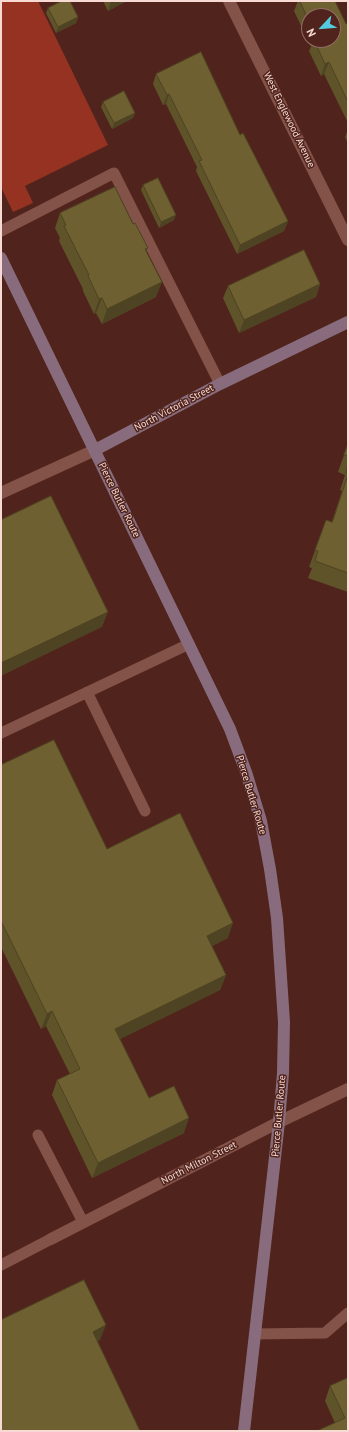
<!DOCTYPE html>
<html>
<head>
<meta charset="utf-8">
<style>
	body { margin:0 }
	#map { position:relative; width:349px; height:1432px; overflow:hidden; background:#50241c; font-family:"PT Sans",sans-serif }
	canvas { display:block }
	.frame { position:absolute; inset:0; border:2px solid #f7dad4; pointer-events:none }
	.north { position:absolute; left:301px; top:8px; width:40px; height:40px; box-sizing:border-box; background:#50241c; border:1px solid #936d66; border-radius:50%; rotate:244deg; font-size:11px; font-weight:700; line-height:16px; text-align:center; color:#f7dad4 }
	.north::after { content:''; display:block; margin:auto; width:14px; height:18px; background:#55cadf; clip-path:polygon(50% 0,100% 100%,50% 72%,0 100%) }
</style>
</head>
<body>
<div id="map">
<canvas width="349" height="1432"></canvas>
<div class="frame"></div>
<div class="north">N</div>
</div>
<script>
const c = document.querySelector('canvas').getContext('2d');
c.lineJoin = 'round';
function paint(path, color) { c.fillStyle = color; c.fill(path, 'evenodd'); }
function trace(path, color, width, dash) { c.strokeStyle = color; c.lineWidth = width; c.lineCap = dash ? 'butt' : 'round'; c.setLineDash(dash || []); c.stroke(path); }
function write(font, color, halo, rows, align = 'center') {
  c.font = font + ' "PT Sans",sans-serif'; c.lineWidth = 3; c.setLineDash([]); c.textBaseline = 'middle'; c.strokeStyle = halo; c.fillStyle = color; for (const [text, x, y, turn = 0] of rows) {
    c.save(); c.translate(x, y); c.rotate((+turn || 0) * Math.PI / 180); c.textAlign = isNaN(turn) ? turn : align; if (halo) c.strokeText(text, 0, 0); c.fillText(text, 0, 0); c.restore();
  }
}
const green = new Path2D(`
	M1,1h37l70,144 -83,41 8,17 -20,9 -12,-25z`);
const lane = new Path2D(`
	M1,231l113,-58 106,211
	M87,692l58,119
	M1,733l188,-89
	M38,1135l45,87
	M1,1265l50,-26
	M255,1334l70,-1 23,-20`);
const street = new Path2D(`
	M229,1l119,239
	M1,493l94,-43
	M51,1239l228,-117 69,-33`);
const secondary = new Path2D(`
	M1,258l229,471 16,43 15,49 9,48 7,49 7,104 -1,51 -4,49 -35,309
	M95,450l125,-66 128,-62`);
const wall = new Path2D(`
	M103,1h24l-19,10z
	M298,1h37l11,23 2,-1v100l-24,-49 -3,2 -12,-25 2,-4 -17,-36zM309,16l24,24h-24z
	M48,8l30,9 -2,6 -20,10 -10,-20z
	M156,74l84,61 48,86 -4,10 -47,23 -41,-83 1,-4 -31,-63 -3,1 -10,-21z
	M103,102l32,11 -2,5 -21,11 -11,-22z
	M348,129v14l-3,-6z
	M143,185l31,35 -15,8 -18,-38z
	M60,213l73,11 15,24 -2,3 10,46 -54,27 -6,-11 -2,1 -11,-23v-2l-24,-48 1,-3 -5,-10z
	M320,284l-4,13 -77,36 -16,-35 5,-12z
	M348,444v148l-40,-14 4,-10 -3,-1 17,-47 6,2 10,-31 -2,-1 5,-15 -7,-3z
	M1,765l106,84 121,89 -16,8 14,29 -6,15 -100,49 29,59 35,35 -92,45 -40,-83 5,-15 13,-6 -24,-48 -5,3 -40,-82z
	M348,1378v53h-29v-1l16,-7 -10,-22 5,-15z`);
const shadedWall = new Path2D(`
	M111,1h16l-19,10z
	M78,17l-2,6 -20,10 2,-6z
	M329,62l-5,12 -3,2 4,-12z
	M169,94l-3,10 -3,1 4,-10z
	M135,113l-2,5 -21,11 2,-6z
	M176,215l-2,5 -15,8 2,-6z
	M288,221l-4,10 -47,23 3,-9z
	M162,282l-6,15 -54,27 5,-15z
	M320,284l-4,13 -77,36 5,-13z
	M102,298l-6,15 -2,1 5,-15z
	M108,612l-6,15 -101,49v-13z
	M233,923l-5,15 -27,13 6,-15z
	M226,975l-6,15 -110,54 5,-15z
	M52,1011l-6,15 -5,3 6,-15z
	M189,1118l-5,15 -92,45 6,-15z
	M106,1325l-6,15 -13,7 6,-15z`);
const building = new Path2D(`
	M62,1h8l8,16 -20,10 -10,-19z
	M300,1h35l11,23 2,-1v79l-19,-40 -4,2 -11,-24h19v-24h-24v5z
	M201,52l39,83 3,-2 45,88 -48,24 -41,-84 3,-1 -33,-66 -2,1 -11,-21z
	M124,91l11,22 -21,10 -11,-21z
	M158,178l18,37 -15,7 -18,-37z
	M115,187l18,37 2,-1 13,25 -3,1 17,33 -55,27 -5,-11 -3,1 -11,-23 1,-1 -25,-49 2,-1 -6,-12z
	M304,250l16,34 -76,36 -16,-34z
	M348,444v12l-4,-1z
	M348,467v7l-2,-1z
	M348,475v98l-33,-12 3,-10 -3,-1 11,-30 6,2z
	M51,496l57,116 -107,51v-143z
	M54,740l53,109 73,-36 53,110 -26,13 19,39 -111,54 34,69 25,-12 15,32 -91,45 -41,-83 23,-11 -28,-58 -5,3 -46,-93v-156z
	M84,1280l22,45 -13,7 47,99h-139v-111z
	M348,1378v53h-28l-1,-1 26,-12 -15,-32z`);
const streetNames = [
	["West Englewood Avenue",289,120,64],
	["North Victoria Street",174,408,-28],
	["Pierce Butler Route",119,500,64],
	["Pierce Butler Route",251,795,73],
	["Pierce Butler Route",279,1116,-85],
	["North Milton Street",199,1163,-27]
];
paint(green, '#953222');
trace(lane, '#835248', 11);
trace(street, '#835248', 12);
trace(secondary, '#886c7d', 12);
paint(wall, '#5f532a');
paint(shadedWall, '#4e4322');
paint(building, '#6f6031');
trace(building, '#4e4322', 1);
write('10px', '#f7dad4', '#50241c', streetNames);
</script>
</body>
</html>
